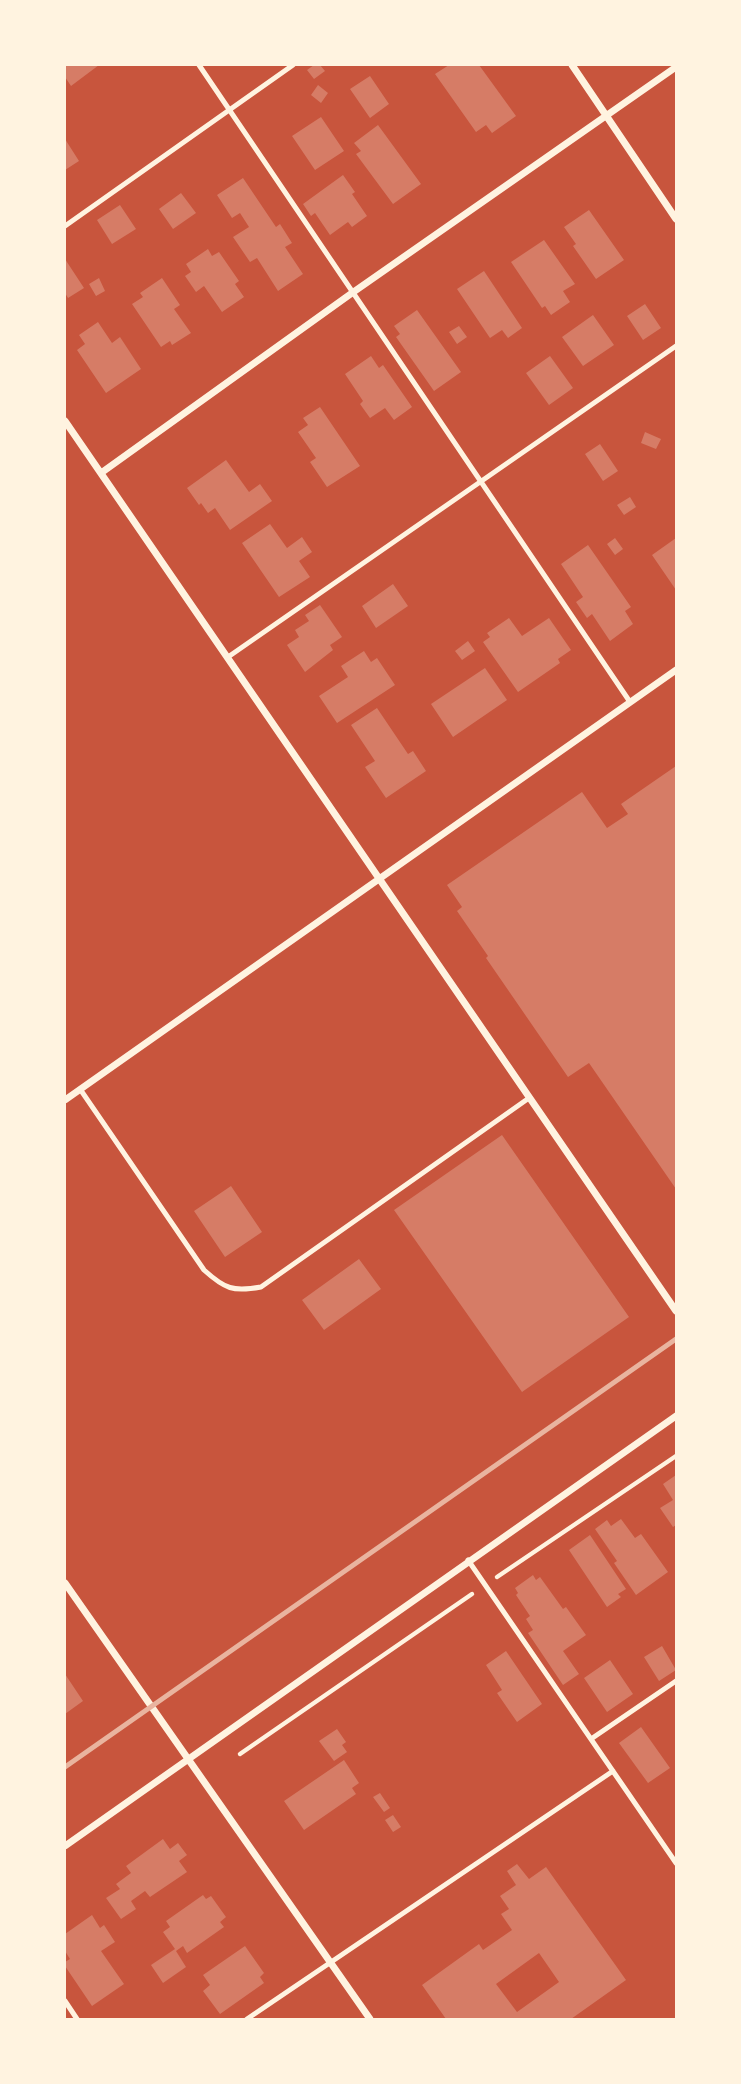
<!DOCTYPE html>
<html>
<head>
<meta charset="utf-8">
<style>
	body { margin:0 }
	#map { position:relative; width:741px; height:2084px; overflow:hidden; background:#c8553d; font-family:Mulish,sans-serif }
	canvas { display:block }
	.frame { position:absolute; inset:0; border:66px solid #fff3e0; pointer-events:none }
</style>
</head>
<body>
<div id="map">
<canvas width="741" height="2084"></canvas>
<div class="frame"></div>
</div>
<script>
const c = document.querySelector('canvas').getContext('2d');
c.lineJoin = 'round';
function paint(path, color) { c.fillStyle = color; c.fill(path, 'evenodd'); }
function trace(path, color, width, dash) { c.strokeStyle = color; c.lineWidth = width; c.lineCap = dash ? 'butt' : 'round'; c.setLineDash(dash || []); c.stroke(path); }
const building = new Path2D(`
	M65,65h34l-28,21 -6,-9z
	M314,65h6l5,6 -11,8 -7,-9z
	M449,65h30l37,51 -24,17 -6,-8 -10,7 -41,-58z
	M370,76l19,28 -19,14 -20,-29z
	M318,85l10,8 -7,10 -10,-8z
	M321,117l23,34 -29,19 -23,-34z
	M378,125l43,59 -28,20 -37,-50 5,-3 -7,-8z
	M65,139l14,22 -14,9z
	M343,175l12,17 -3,2 15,22 -15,11 -4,-5 -18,13 -15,-22 -4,3 -8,-12z
	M243,178l33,49 4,-3 12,19 -7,4 18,27 -25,17 -21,-33 -7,4 -17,-25 16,-10 -9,-14 -8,5 -15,-23z
	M181,193l15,20 -23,16 -14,-20z
	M120,205l16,24 -24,15 -15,-24z
	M589,210l35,50 -28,19 -23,-33 3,-2 -12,-17z
	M544,240l31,44 -12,7 7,11 -19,13 -6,-9 -3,2 -31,-46z
	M208,249l4,7 7,-4 20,29 -4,3 9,13 -22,15 -18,-26 -8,6 -11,-16 6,-4 -5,-8z
	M65,259l19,29 -16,10 -3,-5z
	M484,271l38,57 -14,10 -6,-8 -12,8 -33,-49z
	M99,278l6,13 -9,5 -7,-12z
	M162,278l18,27 -6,4 17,24 -19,12 -2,-4 -9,6 -29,-43 11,-7 -3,-4z
	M645,304l16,24 -18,12 -16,-24z
	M417,310l44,62 -27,19 -38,-54 4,-3 -6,-8z
	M593,315l21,30 -31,21 -21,-29z
	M98,322l14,21 8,-6 21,32 -35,24 -29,-43 8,-6 -6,-9z
	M459,326l8,11 -10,7 -8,-12z
	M371,356l8,12 4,-3 29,42 -18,13 -9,-12 -15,10 -10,-14 3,-3 -18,-27z
	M550,356l23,32 -24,17 -23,-32z
	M320,407l40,59 -33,21 -17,-25 6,-4 -18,-26 10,-7 -5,-7z
	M645,432l16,7 -5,10 -15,-6z
	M600,444l18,27 -15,10 -18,-27z
	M226,460l23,32 11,-8 12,17 -42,29 -15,-22 -7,5 -7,-10 -2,2 -12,-17z
	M630,497l6,10 -12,8 -7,-10z
	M270,524l17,24 15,-11 10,15 -13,9 11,16 -31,20 -37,-54z
	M615,538l8,11 -8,6 -8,-11z
	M676,538v52l-24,-35z
	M588,545l43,62 -6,4 8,13 -23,17 -18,-27 -5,4 -11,-16 7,-5 -22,-33z
	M393,584l15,22 -32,22 -14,-22z
	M320,605l22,32 -12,8 3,5 -28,22 -18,-27 12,-8 -4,-7 14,-9 -4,-6z
	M509,618l13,18 27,-18 22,32 -13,9 2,4 -42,29 -35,-50 7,-5 -3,-4z
	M468,641l7,10 -13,9 -7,-9z
	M364,651l7,11 6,-4 18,27 -58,38 -18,-27 29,-19 -7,-11z
	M485,668l22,32 -54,37 -22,-33z
	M377,708l31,46 5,-3 13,20 -40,27 -21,-31 10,-6 -24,-36z
	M676,766v423l-87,-126 -21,14 -82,-119 2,-2 -31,-45 5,-4 -15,-22 135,-93 25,36 21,-14 -7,-10z
	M502,1135l127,182 -107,75 -128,-182z
	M231,1186l31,46 -37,25 -31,-46z
	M359,1259l22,30 -57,41 -22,-30z
	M676,1475v50l-3,2 -13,-19 13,-8 -10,-16z
	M621,1519l14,19 6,-4 27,38 -32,23 -22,-32 3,-2 -22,-32 12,-9 4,6z
	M590,1535l36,54 -8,5 3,3 -14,10 -38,-57z
	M533,1575l3,5 4,-3 23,32 3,-2 20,28 -23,16 16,23 -16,11 -35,-52 5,-3 -7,-11 4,-3 -14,-21 2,-2 -3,-5z
	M662,1646l14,24 -17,11 -15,-24z
	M506,1651l36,53 -25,18 -20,-29 5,-3 -16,-25z
	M610,1660l23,34 -26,18 -23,-34z
	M65,1674l18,27 -18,13z
	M641,1727l29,41 -22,15 -29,-40z
	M337,1729l9,13 -4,3 5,7 -13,9 -15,-20z
	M344,1760l15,23 -7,5 4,6 -52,36 -20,-29z
	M380,1793l10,15 -6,4 -11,-15z
	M393,1815l8,12 -8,5 -8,-12z
	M163,1839l7,10 8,-6 9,12 -8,6 8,11 -37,25 -5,-6 -14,10 5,8 -15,10 -15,-21 14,-9 -4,-5 15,-11 -5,-7z
	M517,1864l12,15 17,-12 80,113 -55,39h-125l-24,-34 57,-41 4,6 29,-20 -11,-16 8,-5 -9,-13 16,-11 -9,-14zM539,1953l20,29 -42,30 -21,-28z
	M203,1895l3,4 5,-3 15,21 -6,5 4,5 -37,26 -4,-7 -7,5 10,16 -23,16 -12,-18 24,-16 -12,-17 7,-5 -4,-6z
	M92,1915l8,13 4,-3 11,17 -14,9 23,33 -32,22 -27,-40v-4l5,-3 -5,-8v-17z
	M245,1946l19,27 -4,4 4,6 -44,31 -17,-23 7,-6 -7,-10z`);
const path = new Path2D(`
	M497,1577l179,-121
	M240,1754l232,-160`);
const service = new Path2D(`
	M199,65l431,637
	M65,226l228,-161
	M228,657l448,-311
	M80,1089l124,181c21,19 29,22 57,17l268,-189
	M468,1560l208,303
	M591,1739l85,-58
	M65,2001l12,18
	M247,2019l366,-248`);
const minor = new Path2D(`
	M572,65l104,154
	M65,421l611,890
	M101,473l251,-180 324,-226
	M65,1100l611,-430
	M65,1583l305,436
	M65,1846l611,-430`);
const rail = new Path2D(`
	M65,1767l611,-428`);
paint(building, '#d67c66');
trace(path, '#fff3e0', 4.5);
trace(service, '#fff3e0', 5);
trace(minor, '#fff3e0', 7);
trace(rail, '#e9b49f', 5);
</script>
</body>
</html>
